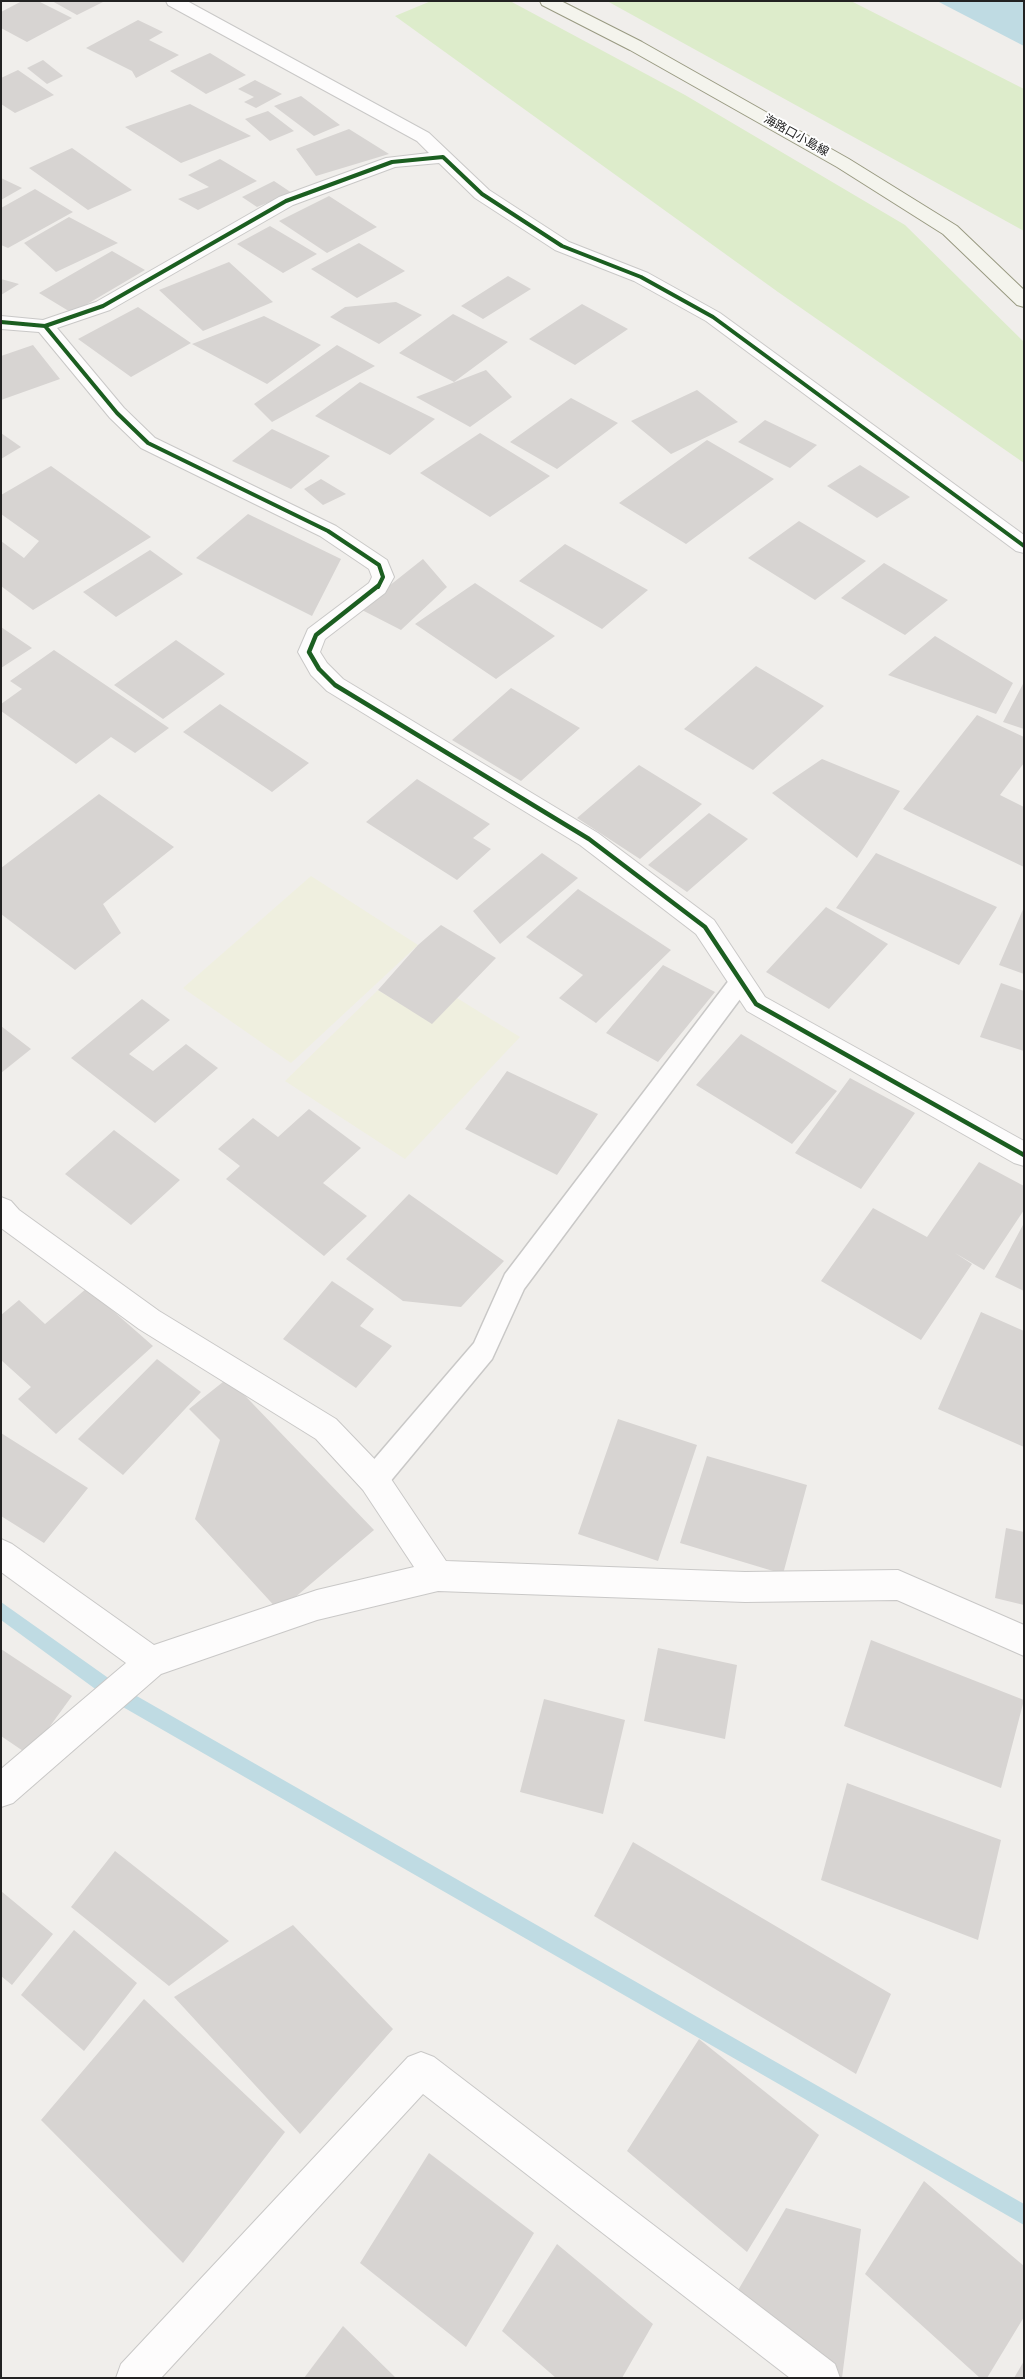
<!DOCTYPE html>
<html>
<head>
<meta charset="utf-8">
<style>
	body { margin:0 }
	#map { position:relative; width:1025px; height:2379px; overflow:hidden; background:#f0eeeb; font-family:"DM Sans",sans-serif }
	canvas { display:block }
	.frame { position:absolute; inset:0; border:2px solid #222; pointer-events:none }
</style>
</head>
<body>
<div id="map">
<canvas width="1025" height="2379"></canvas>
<div class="frame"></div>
</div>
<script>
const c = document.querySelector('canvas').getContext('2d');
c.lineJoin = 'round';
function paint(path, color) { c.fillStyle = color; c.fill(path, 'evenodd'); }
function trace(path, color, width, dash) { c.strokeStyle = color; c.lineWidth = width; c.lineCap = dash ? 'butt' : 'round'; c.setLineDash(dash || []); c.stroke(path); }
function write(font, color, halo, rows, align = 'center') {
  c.font = font + ' "DM Sans","Noto Sans JP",sans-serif'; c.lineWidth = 4; c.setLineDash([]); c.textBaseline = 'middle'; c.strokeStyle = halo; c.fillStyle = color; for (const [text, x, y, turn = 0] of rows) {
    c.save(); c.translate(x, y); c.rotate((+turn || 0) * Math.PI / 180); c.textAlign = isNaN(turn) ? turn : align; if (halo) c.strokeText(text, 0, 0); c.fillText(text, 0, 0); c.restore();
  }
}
const farmland = new Path2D(`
	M311,876l107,69 -127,118 -108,-75z
	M378,990l54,33 25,-25 63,39 -115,122 -120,-78z`);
const grass = new Path2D(`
	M431,1h79l175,94 220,130 119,117v121l-246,-171 -383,-276z
	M607,1h244l173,88v142z`);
const water = new Path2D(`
	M937,1h87v45z`);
const stream = new Path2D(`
	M1,1602l120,85 903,517v21l-915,-526 -108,-79z`);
const building = new Path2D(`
	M22,1h16l34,17 -45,24 -26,-14v-16z
	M52,1h53l-28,14z
	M138,20l25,12 -14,8 30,15 -43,23 -4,-7 -46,-23z
	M210,53l36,22 -40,19 -36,-23z
	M43,60l20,16 -16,8 -20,-16z
	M18,70l36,25 -39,18 -14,-9v-26z
	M255,80l27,14 -26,14 -12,-6 10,-5 -16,-8z
	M301,96l39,29 -26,11 -40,-30z
	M190,104l61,32 -70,27 -56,-36z
	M268,111l26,20 -24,10 -25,-22z
	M349,129l40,25 -73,22 -20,-27z
	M72,148l60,42 -44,20 -59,-42z
	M220,159l37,22 -59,29 -20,-11 31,-12 -21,-12z
	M1,178l21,10 -21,12z
	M274,181l18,12 -35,14 -15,-10z
	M35,189l38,23 -65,36 -7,-3v-37z
	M329,196l48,31 -50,26 -48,-32z
	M69,217l49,26 -62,29 -32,-29z
	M270,226l47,28 -34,19 -46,-29z
	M359,243l46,28 -48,27 -46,-29z
	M112,251l33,19 -73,43 -33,-20z
	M229,262l44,40 -70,29 -44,-41z
	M508,276l23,13 -48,30 -22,-13z
	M1,279l18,5 -18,11z
	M396,302l26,13 -43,29 -49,-27 15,-10z
	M582,304l46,25 -53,36 -46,-26z
	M138,307l53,36 -60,34 -53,-38z
	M453,314l55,28 -54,40 -55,-29z
	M264,316l57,29 -54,39 -75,-40z
	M33,345l27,34 -59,21v-44z
	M337,345l38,21 -103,56 -18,-18z
	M486,370l26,27 -42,30 -54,-30z
	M360,382l75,37 -45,36 -75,-39z
	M697,390l41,32 -67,32 -40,-33z
	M571,398l47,25 -61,46 -47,-27z
	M765,420l52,25 -27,23 -52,-26z
	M272,429l58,27 -39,33 -59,-28z
	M1,433l20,14 -20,12z
	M480,433l70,43 -60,41 -70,-44z
	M707,440l67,39 -88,65 -67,-41z
	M860,465l50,32 -33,21 -50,-32z
	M51,466l100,71 -118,73 -32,-24v-45l23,17 15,-17 -38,-27v-19z
	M321,479l25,15 -23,11 -19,-16z
	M248,514l93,45 -29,57 -116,-58z
	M799,521l67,40 -51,39 -67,-42z
	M565,544l83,46 -46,39 -83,-48z
	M150,550l33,24 -67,43 -33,-25z
	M423,559l24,28 -46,43 -41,-21z
	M884,563l64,37 -43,35 -64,-37z
	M475,583l80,53 -59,43 -81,-55z
	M1,627l31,21 -31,20z
	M935,636l78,47 -17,31 -108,-39z
	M176,640l49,34 -62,45 -49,-34z
	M54,650l115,78 -34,25 -24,-16 -35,27 -75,-53v-7l21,-15 -12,-8z
	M756,666l68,40 -71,64 -69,-41z
	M1024,682v47l-21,-7z
	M511,688l69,40 -59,53 -69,-41z
	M220,704l89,59 -37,29 -89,-60z
	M977,715l47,22v26l-24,32 24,12v60l-121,-58z
	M822,759l78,32 -43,67 -85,-65z
	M639,765l63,39 -62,55 -63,-41z
	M417,779l73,45 -17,14 18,11 -34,31 -91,-58z
	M99,794l75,53 -71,57 18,29 -46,37 -74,-56v-46z
	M709,813l39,26 -61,53 -39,-27z
	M542,853l36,25 -78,66 -27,-33z
	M876,853l121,54 -38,58 -123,-57z
	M578,889l93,61 -75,73 -37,-25 24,-23 -57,-38z
	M826,907l62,37 -59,65 -63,-37z
	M1024,907v67l-25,-9z
	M441,925l55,33 -64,66 -54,-34 40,-45z
	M663,965l52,27 -57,70 -52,-29z
	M1001,983l23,8v60l-44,-14z
	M142,999l28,21 -41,34 24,17 33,-27 32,24 -63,55 -84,-65z
	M1,1026l30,23 -30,24z
	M741,1034l96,57 -45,53 -96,-59z
	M507,1071l91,43 -41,61 -92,-46z
	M850,1078l65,35 -54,76 -66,-36z
	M309,1109l52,39 -38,35 44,33 -43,40 -98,-77 14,-13 -22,-17 35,-31 25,19z
	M114,1130l66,50 -49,45 -66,-51z
	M979,1162l45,24v24l-40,60 -29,-17 17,11 -51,76 -100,-59 52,-73 54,29z
	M409,1194l95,67 -43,46 -58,-6 -57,-42z
	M1024,1223v68l-29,-14z
	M332,1281l42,28 -14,17 32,20 -36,42 -73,-49z
	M87,1288l66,58 -97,88 -38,-35 13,-12 -30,-27v-45l18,-15 26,24z
	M981,1312l43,19v116l-86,-38z
	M157,1359l44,33 -78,83 -45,-36z
	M228,1378l146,152 -95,81 -84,-92 25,-79 -31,-31z
	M618,1419l79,26 -39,116 -80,-27z
	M1,1433l87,55 -44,55 -43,-27z
	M707,1456l100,29 -24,89 -103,-31z
	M1006,1528l18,4v73l-29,-7z
	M871,1640l153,60 -23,88 -157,-62z
	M658,1648l79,17 -12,74 -81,-18z
	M1,1649l71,47 -43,59 -28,-19z
	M544,1699l81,21 -22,94 -83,-22z
	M847,1783l154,57 -23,100 -157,-60z
	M633,1842l258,152 -35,80 -262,-158z
	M115,1851l114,90 -60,45 -98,-79z
	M1,1891l52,43 -41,51 -11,-9z
	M293,1925l100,104 -93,105 -126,-137z
	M74,1930l63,53 -53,68 -63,-56z
	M144,1999l141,133 -102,131 -142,-143z
	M699,2039l120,96 -72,117 -120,-101z
	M429,2153l105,80 -68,114 -106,-84z
	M924,2181l100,85v51l-37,61h-7l-115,-104z
	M786,2208l75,21 -19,149 -105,-86z
	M557,2244l96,80 -31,54h-66l-54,-47z
	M343,2326l53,52h-92z
	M1024,2361v17h-10z`);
const lane = new Path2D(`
	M741,972l8,3 4,6 -4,6 -225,302 -32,70 -108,130 -10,4 -10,-4 -4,-9 4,-9 110,-128 31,-69 228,-299z`);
const street = new Path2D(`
	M166,1h21l242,132 60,57 80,52 79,31 72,40 304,222v18l-8,-2 -310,-230 -72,-40 -79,-31 -80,-52 -36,-35 -44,4 -102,38 -183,105 -53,18 67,80 31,30 181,88 51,34 7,17 -9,16 -60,46 -5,13 7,11 16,16 255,154 116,87 51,77 259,144v25l-10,-3 -267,-152 -51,-77 -116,-89 -253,-154 -16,-16 -13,-23 10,-23 61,-46 3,-6 -3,-8 -49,-33 -179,-88 -31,-30 -71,-86 -38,-3v-13l42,4 53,-18 183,-105 107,-39 43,-5 -12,-12 -249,-136z
	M1,1197l10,4 8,9 140,101 177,108 49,51 61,91 299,11 153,-2 126,55v31l-127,-56 -152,2 -307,-11 -121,29 -156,54 -148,129 -12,4v-38l125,-106 -125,-91v-33l11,5 142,101 163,-55 97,-23 -51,-77 -47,-51 -177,-110 -138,-101z
	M421,2052l13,5 401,307 5,14h-50l-367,-284 -262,284h-45l5,-14 287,-307z`);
const secondary = new Path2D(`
	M540,1h21l81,41 207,117 108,67 67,64v17l-7,-2 -74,-71 -106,-67 -207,-117 -88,-45z`);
const cyclewayFar1 = new Path2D(`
	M1,322l44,4 58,-20 183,-105 106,-39 51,-5 39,37 80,52 79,31 72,40 311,229
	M45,326l72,87 31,30 180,88 51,34 4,12 -5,10`);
const cycleway = new Path2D(`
	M378,586l-62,49 -7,17 10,17 16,16 254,154 116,88 51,77 268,151`);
const farStreetnames = [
	["海路口小島線",796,136,29]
];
paint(farmland, '#efefdf');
paint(grass, '#ddeccb');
paint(water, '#bfdbe3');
paint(stream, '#bfdbe3');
paint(building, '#d7d4d2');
trace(lane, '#c9c8c7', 3);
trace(street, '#c9c8c7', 2);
trace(secondary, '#999a82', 2);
paint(lane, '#fdfcfc');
paint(street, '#fdfcfc');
paint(secondary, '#f4f4ed');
trace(cyclewayFar1, '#1b5e20', 4);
trace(cycleway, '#1b5e20', 4.5);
write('12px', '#222', '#fff', farStreetnames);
</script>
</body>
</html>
